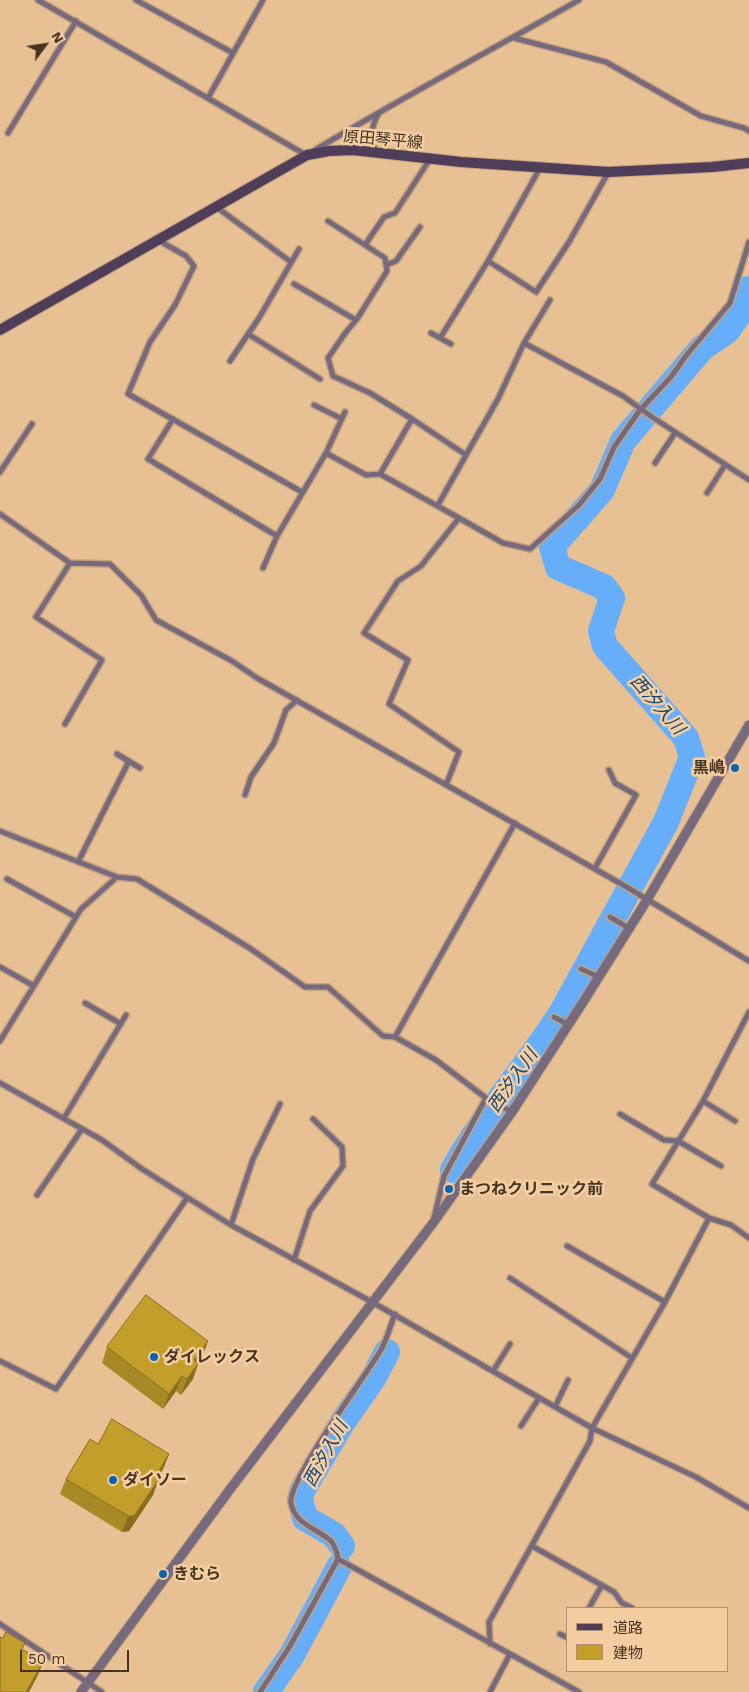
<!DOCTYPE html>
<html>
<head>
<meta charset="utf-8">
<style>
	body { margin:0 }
	#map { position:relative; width:749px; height:1692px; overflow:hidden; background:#e7c193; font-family:"Work Sans","Noto Sans JP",sans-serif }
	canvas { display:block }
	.legend { position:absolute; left:566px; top:1607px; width:162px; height:65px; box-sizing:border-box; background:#f4cea0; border:1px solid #ae916e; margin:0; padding:6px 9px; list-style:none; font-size:15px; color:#453623 }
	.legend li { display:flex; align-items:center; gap:10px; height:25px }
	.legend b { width:25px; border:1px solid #ae916e }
	.north { position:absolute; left:20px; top:20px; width:50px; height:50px; -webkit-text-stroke:4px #f4cea0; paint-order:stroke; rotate:59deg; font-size:14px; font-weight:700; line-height:20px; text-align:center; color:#453623 }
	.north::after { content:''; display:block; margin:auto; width:18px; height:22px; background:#453623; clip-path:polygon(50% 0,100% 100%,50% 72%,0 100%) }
	.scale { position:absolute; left:20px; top:1650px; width:109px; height:22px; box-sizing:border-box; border:2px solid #453623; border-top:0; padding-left:6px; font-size:15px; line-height:18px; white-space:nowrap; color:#453623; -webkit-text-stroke:4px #f4cea0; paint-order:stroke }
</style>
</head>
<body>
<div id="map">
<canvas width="749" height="1692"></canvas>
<ul class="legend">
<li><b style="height:6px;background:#4f3e5a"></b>道路</li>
<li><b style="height:14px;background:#c29f2b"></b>建物</li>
</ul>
<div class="north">N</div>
<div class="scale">50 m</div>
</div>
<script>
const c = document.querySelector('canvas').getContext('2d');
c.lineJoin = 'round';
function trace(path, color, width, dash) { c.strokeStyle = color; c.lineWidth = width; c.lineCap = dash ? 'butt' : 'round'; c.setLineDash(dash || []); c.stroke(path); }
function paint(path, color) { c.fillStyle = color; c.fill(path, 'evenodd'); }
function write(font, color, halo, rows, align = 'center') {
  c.font = font + ' "Work Sans","Noto Sans JP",sans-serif'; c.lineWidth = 5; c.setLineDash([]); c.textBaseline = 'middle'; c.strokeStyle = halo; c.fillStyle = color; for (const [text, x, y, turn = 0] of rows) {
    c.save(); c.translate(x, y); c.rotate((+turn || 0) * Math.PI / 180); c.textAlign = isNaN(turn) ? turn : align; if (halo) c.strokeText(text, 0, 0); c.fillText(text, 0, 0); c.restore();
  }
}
const river = new Path2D(`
	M453,1170c31,-56 75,-104 109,-158l104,-190 26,-65 -6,-19 -81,-92 -4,-15 11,-33 -8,-11 -46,-20 -6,-20 50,-57 21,-49 79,-93 25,-17 15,-21 7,-21
	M342,1546l-8,-11 -29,-17 -5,-19 2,-8 40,-68 32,-46 13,-25
	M266,1692l26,-37 47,-88`);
const minor = new Path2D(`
	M38,0l268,155
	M136,0l97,53
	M514,38l92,24 95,54 43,12 5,3
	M208,98l55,-98
	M8,133l68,-112
	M315,150c87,-52 176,-100 264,-150
	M376,152c-6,-15 -5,-26 3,-39
	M215,206l76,56
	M328,221l57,37 2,13 -30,48 -11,13 -18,26 5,18 37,17 42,26 -32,55
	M158,240l28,16 8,10 -19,39 -25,37 -22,52 174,98
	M365,245l19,-28 11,-4 35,-54
	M488,261l48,31 33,-50 39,-69
	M386,265l10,-4 24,-34
	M294,284l62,36
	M550,300l-26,43 99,53 29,21 97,63
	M431,333l9,5 48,-77 52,-93
	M248,334l72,45
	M440,338l11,6
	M230,361l29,-43 40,-69
	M314,405l28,14
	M345,412l-19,41 40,22 14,-1 79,44
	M173,419l-25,40 129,77
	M412,419l54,36 32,-56 26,-56
	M655,463l20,-30
	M0,472l32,-48
	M707,493l18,-28
	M438,505l28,-50
	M0,514l70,49 40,1 31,31 15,25 76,41 25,17 368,208 124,75
	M263,568l14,-32 49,-83
	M65,724l37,-64 -66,-43 34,-54
	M117,754l23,14
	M446,785l13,-33 -70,-48 19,-44 -44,-27 34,-52 23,-15 38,-48 44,25 27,6 49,-44 21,-26 14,-32 26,-37 31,-33 14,-20 45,-54 19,-61
	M245,795l6,-18 23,-34 12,-33 11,-10
	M0,831l117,46 20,2 114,70 54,38h23l55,49 12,1 120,-214
	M78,862l51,-101
	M595,868l41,-73 -21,-12 -6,-13
	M7,879l69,38
	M610,917l19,11
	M0,967l34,19
	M581,969l18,8
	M85,1003l36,21
	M749,1012l-46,89 -51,83 57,34 22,7 18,13
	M554,1017l15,8
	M395,1037l41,23 50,38 26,14
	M0,1041l81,-132 36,-32
	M0,1083l102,57 40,29 89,56 141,77 220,126 104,49 53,31
	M703,1101l32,20
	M620,1114l44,26 14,1 43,25
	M64,1118l62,-103
	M37,1195l45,-66
	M434,1218l10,-42 42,-78
	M231,1225l22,-66 27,-55
	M567,1246l98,56
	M294,1260l16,-49 33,-45 -1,-19 -29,-28
	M510,1278l122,80
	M0,1361l56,28 131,-191
	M493,1371l17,-27
	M555,1407l13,-27
	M521,1426l18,-28
	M532,1546l82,46 8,11 10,5
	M338,1559l241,133
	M589,1608l13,-23
	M0,1624l102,68
	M560,1634l8,4
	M490,1644l-1,-22 101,-181 2,-13 73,-126 44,-84
	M260,1692l30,-46 48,-87c-1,-6 -3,-13 -7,-18 -14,-13 -36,-16 -40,-38 -4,-21 75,-128 90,-153 6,-11 9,-24 14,-36
	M490,1692l20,-38`);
const tertiary = new Path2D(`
	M81,1692l150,-204 202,-265 79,-111 73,-113 62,-99 102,-175`);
const secondary = new Path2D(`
	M0,330l307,-175 22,-4 24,-1 108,12 147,10 104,-5 37,-4`);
const wall = new Path2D(`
	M208,1341l-6,16 -4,6 -5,16 -12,16 -5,-4 -13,18 -61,-46 5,-16z
	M98,1444l71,10 -6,15 -5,9 -5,17 -24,36 -7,1 -62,-38 6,-15z`);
const shadedWall = new Path2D(`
	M208,1341l-6,16 -14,19 6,-16z
	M198,1364l-5,15 -12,16 6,-16z
	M182,1376l-6,15 -13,18 6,-15z
	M169,1454l-6,15 -12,21 6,-16z
	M159,1479l-6,16 -24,36 -7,1 6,-16z
	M43,1662l-6,15 -8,15h-3z`);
const building = new Path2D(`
	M146,1295l62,46 -14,19 4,4 -11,15 -5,-3 -13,18 -62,-47z
	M112,1419l57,35 -12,20 2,5 -25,37h-6l-62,-37 24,-40 8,5z
	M6,1632l19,11 -3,6 21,13 -17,30h-26v-55l3,1z`);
const markers = [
	[735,768,5,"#0864b2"],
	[449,1189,5,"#0864b2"],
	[154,1357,5,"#0864b2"],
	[113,1480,5,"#0864b2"],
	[163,1574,5,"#0864b2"]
];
const streetNames = [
	["原田琴平線",383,140,5]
];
const poiNames = [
	["黒嶋",725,768,"right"],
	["まつねクリニック前",459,1189],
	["ダイレックス",164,1357],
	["ダイソー",123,1480],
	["きむら",173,1574]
];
const waterNames = [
	["西汐入川",657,705,49],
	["西汐入川",513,1081,-55],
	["西汐入川",326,1454,-61]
];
trace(river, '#66aefa', 26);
trace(minor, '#c3a27a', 8);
trace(tertiary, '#c3a27a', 11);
trace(secondary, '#c3a27a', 12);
trace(minor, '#766a7e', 5);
trace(tertiary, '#766a7e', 9);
trace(secondary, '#4f3e5a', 10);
paint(wall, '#a78925');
paint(shadedWall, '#886f1e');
paint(building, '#c29f2b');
trace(building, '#886f1e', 1);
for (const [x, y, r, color] of markers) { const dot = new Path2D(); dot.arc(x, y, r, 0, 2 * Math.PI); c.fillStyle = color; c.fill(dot); trace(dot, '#f4cea0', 2); }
write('16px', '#453623', '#f4cea0', streetNames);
write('bold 16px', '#453623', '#f4cea0', poiNames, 'left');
write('italic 18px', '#154778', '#f4cea0', waterNames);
</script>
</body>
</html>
